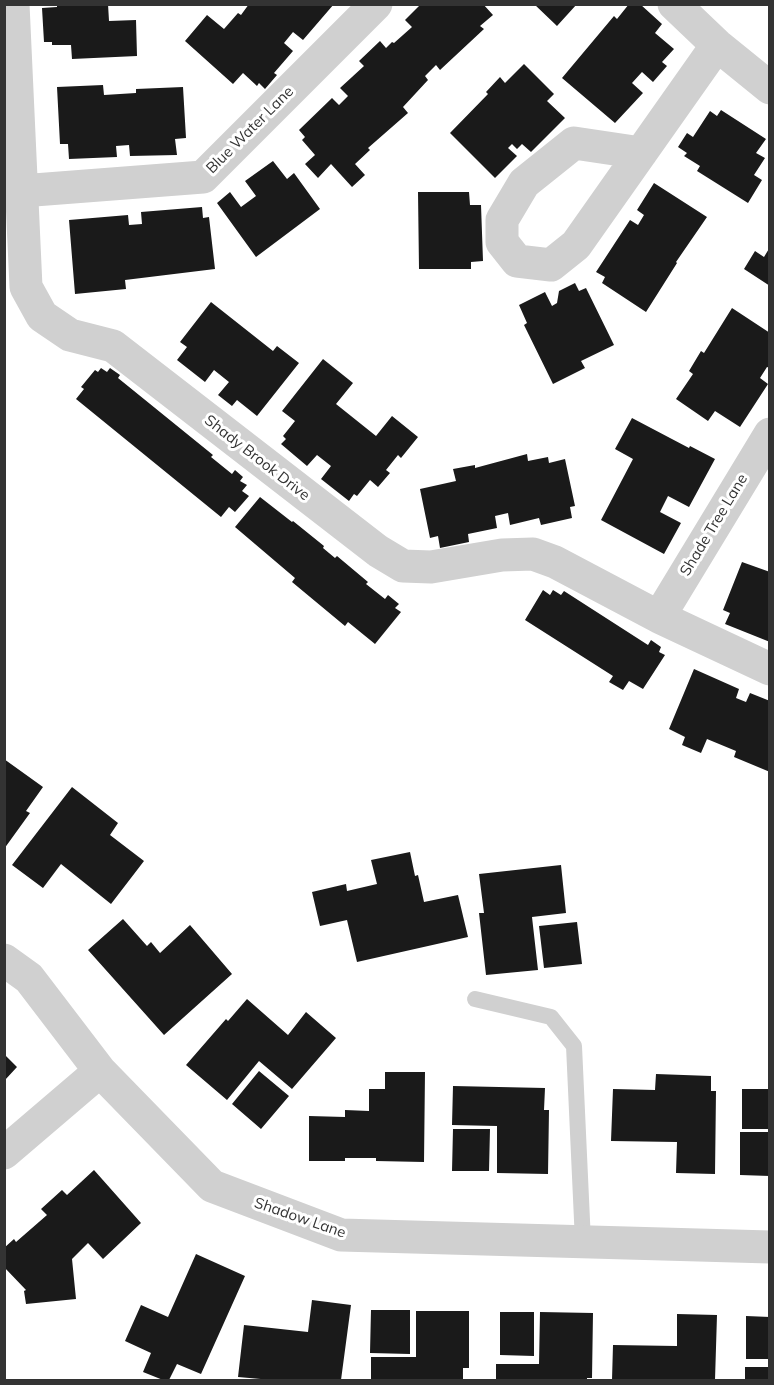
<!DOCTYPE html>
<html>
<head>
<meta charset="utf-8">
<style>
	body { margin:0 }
	#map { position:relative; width:774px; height:1385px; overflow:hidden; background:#fff; font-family:Mulish,sans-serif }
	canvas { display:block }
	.frame { position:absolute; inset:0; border:6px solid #333; pointer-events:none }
</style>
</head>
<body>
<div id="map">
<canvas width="774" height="1385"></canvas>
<div class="frame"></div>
</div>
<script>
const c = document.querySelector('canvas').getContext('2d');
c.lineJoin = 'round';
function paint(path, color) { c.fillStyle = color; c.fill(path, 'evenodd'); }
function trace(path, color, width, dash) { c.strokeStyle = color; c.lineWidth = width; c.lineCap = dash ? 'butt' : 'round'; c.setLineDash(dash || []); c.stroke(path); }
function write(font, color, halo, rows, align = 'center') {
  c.font = font + ' Mulish,sans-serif'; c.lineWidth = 6; c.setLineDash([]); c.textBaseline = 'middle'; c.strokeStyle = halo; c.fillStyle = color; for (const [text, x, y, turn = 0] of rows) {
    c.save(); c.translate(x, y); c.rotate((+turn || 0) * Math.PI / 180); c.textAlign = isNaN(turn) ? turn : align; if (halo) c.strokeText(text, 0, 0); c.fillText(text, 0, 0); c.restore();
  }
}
const building = new Path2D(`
	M57,4h51l1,17 27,-1 1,36 -65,3 -1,-14h-19v-3h-8l-2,-34 15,-1z
	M249,4h85l-31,36 -10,-8 -9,11 9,8 -19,22 3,2 -12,14 -6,-6 -2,3 -14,-13 -10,11 -48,-43 22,-26 17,14 14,-16 3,2z
	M421,4h62l10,11 -13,11 4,3 -44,41 -4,-5 -11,11 3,4 -25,27 5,6 -40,35 2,2 -15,14 10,11 -13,12 -21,-23 -13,14 -13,-14 10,-9 -13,-15 3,-3 -6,-7 33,-32 7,7 9,-9 -8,-8 24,-22 -5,-5 21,-20 6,7 6,-6 2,1 18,-16 -7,-7z
	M534,4h43l-20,22z
	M629,4h11l22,20 -7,9 19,16 -12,13 5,4 -14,16 -11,-10 -10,11 11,10 -28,30 -53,-45 52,-62 3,3z
	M524,64l30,30 -7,7 18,17 -34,34 -9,-8 -5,5 -5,-5 -4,4 9,8 -22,22 -45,-45 38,-39 -2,-2 14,-15 5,6z
	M103,85l1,10 32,-2v-4l47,-2 3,51 -11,1 2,16 -47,1 -1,-11 -13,1 1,11 -48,2 -1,-15h-8l-3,-57z
	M721,110l45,29 -10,14 9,5 -11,17 8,5 -14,23 -51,-32 3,-5 -16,-10 3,-3 -9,-6 9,-14 6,4 17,-26 7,5z
	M273,161l14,18 7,-6 26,36 -64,48 -39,-54 13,-11 11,15 15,-11 -11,-15z
	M654,183l53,34 -31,45 1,1 -31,49 -44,-29 3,-6 -9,-5 34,-52 8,5 6,-10 -7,-5z
	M418,192h51l1,13h11l2,56 -12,1v7h-52z
	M202,207l1,11 6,-1 6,52 -90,11 1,9 -51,5 -6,-74 59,-5 1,10 13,-1 -1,-12z
	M770,247v39l-26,-17 11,-18 9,6z
	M575,283l4,8 7,-3 28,57 -33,16 4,7 -32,16 -29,-59 3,-2 -8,-18 26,-13 7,14 5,-3 2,-12z
	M211,302l62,49 4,-5 22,17 -42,53 -20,-16 -5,6 -14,-11 11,-13 -15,-12 -9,12 -28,-22 10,-13 -7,-5z
	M732,308l38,25v35l-3,-1 -7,11 8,6 -28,43 -25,-16 -7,10 -32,-22 17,-25 -4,-3 12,-20 3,2z
	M323,359l30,24 -17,21 40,32 16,-20 26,21 -17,21 -3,-3 -12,15 4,3 -12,14 -8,-7 -13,16 -3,-2 -5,7 -28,-22 10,-13 -14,-11 -10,11 -26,-22 5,-5 -3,-3 12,-15 -13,-10z
	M101,368l6,4 3,-4 10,7 -2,3 95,77 -2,2 21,17 3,-4 8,7 -3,4 7,4 -5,6 7,5 -14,16 -6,-5 -8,10 -145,-118 8,-10 -3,-2 14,-17 3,2z
	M632,418l57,30 1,-2 25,13 -26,48 -21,-11 -8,16 21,11 -17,31 -63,-34 32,-61 -18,-10z
	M527,454l1,7 20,-4 1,6 16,-4 10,47 -5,1 2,11 -31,7 -2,-7 -29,7 -2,-12 -13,3 2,12 -29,6 1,8 -29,6 -2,-12 -8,2 -10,-49 36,-8 -3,-12 22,-4v3z
	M260,497l32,25 1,-1 31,25 -1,2 12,10 2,-2 31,26 -2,2 19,15 3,-4 11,9 -4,4 6,4 -26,32 -27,-22 -3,4 -53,-44 3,-4 -60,-51z
	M742,562l28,10v70l-45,-18 5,-11 -7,-3z
	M543,590l7,5 3,-5 8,5 3,-4 84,54 3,-5 10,7 -2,5 6,3 -22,34 -14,-8 -6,9 -14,-8 4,-6 -88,-56z
	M694,669l45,20 -3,9 10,4 4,-9 20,8v71l-36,-15 2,-6 -29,-12 -6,14 -19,-8 3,-8 -16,-8z
	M4,759l39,28 -17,24 4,2 -26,36z
	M72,787l46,36 -8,12 34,26 -33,43 -50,-40 -18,24 -31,-23z
	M410,852l5,24 3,-1 6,27 34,-7 10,42 -111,25 -10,-42 -27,6 -8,-34 34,-8 1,7 30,-7 -6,-24z
	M561,865l5,48 -34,4 6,53 -52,5 -7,-62h5l-5,-39z
	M123,919l24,27 4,-4 9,11 30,-28 42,49 -68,61 -76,-85z
	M577,922l5,42 -38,4 -5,-42z
	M247,999l41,36 18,-23 30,26 -44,51 -33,-28 -32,39 -41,-35 40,-46 2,2z
	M5,1055l12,12 -12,13z
	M259,1071l30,25 -28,33 -29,-25z
	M385,1072h40l-1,90 -48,-1v-3h-31v3h-36v-45l36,1v-7l24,1v-22h16z
	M656,1074l55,2v15h5l-1,83 -39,-1 1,-31 -66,-1 2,-52 42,1z
	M453,1086l92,2 -1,22h5l-1,64 -51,-1v-47l-45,-1z
	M742,1089h28v40h-28z
	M453,1129h37l-1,42h-37z
	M740,1132h30v44l-30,-1z
	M94,1170l47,53 -38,36 -15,-16 -16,16 4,40 -50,5 -2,-13 2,-1 -22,-23v-19l10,-9 2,3 31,-27 -6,-6 21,-19 5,5z
	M196,1254l49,22 -44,98 -24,-10 -8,16h-6l-20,-8 8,-19 -26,-12 16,-36 27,12z
	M312,1300l39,5 -10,75h-69l-34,-3 6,-52 64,7z
	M371,1310h39v44l-40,-1z
	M416,1311h53v57h-6v12h-92v-23h45z
	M500,1312h34v44l-34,-1z
	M540,1312l53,1 -1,65h-5v2h-91v-16h43z
	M677,1314l40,1 -2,65h-103l1,-35 64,1z
	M746,1316l24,1v42h-24z
	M745,1367h25v13h-25z`);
const service = new Path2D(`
	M475,999l76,18 23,29 9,196`);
const minor = new Path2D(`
	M13,4l13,283 16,29 28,19 43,11 265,205 25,15 28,1 71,-12 31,-1 22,8 104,55 111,52
	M674,4l43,41 53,43
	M641,153l-67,-10 -50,40 -22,37v22l15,19 34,4 25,-20 141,-200
	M21,191l182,-14 173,-173
	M659,617l111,-183
	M4,960l25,18 71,93 112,115 129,49 429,12
	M4,1153l96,-82`);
const streetNames = [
	["Blue Water Lane",250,130,-45],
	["Shady Brook Drive",257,458,38],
	["Shade Tree Lane",714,525,-59],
	["Shadow Lane",300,1218,19]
];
paint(building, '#1a1a1a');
trace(service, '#d0d0d0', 16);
trace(minor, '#d0d0d0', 33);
write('15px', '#333', '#fff', streetNames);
</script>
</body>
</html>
